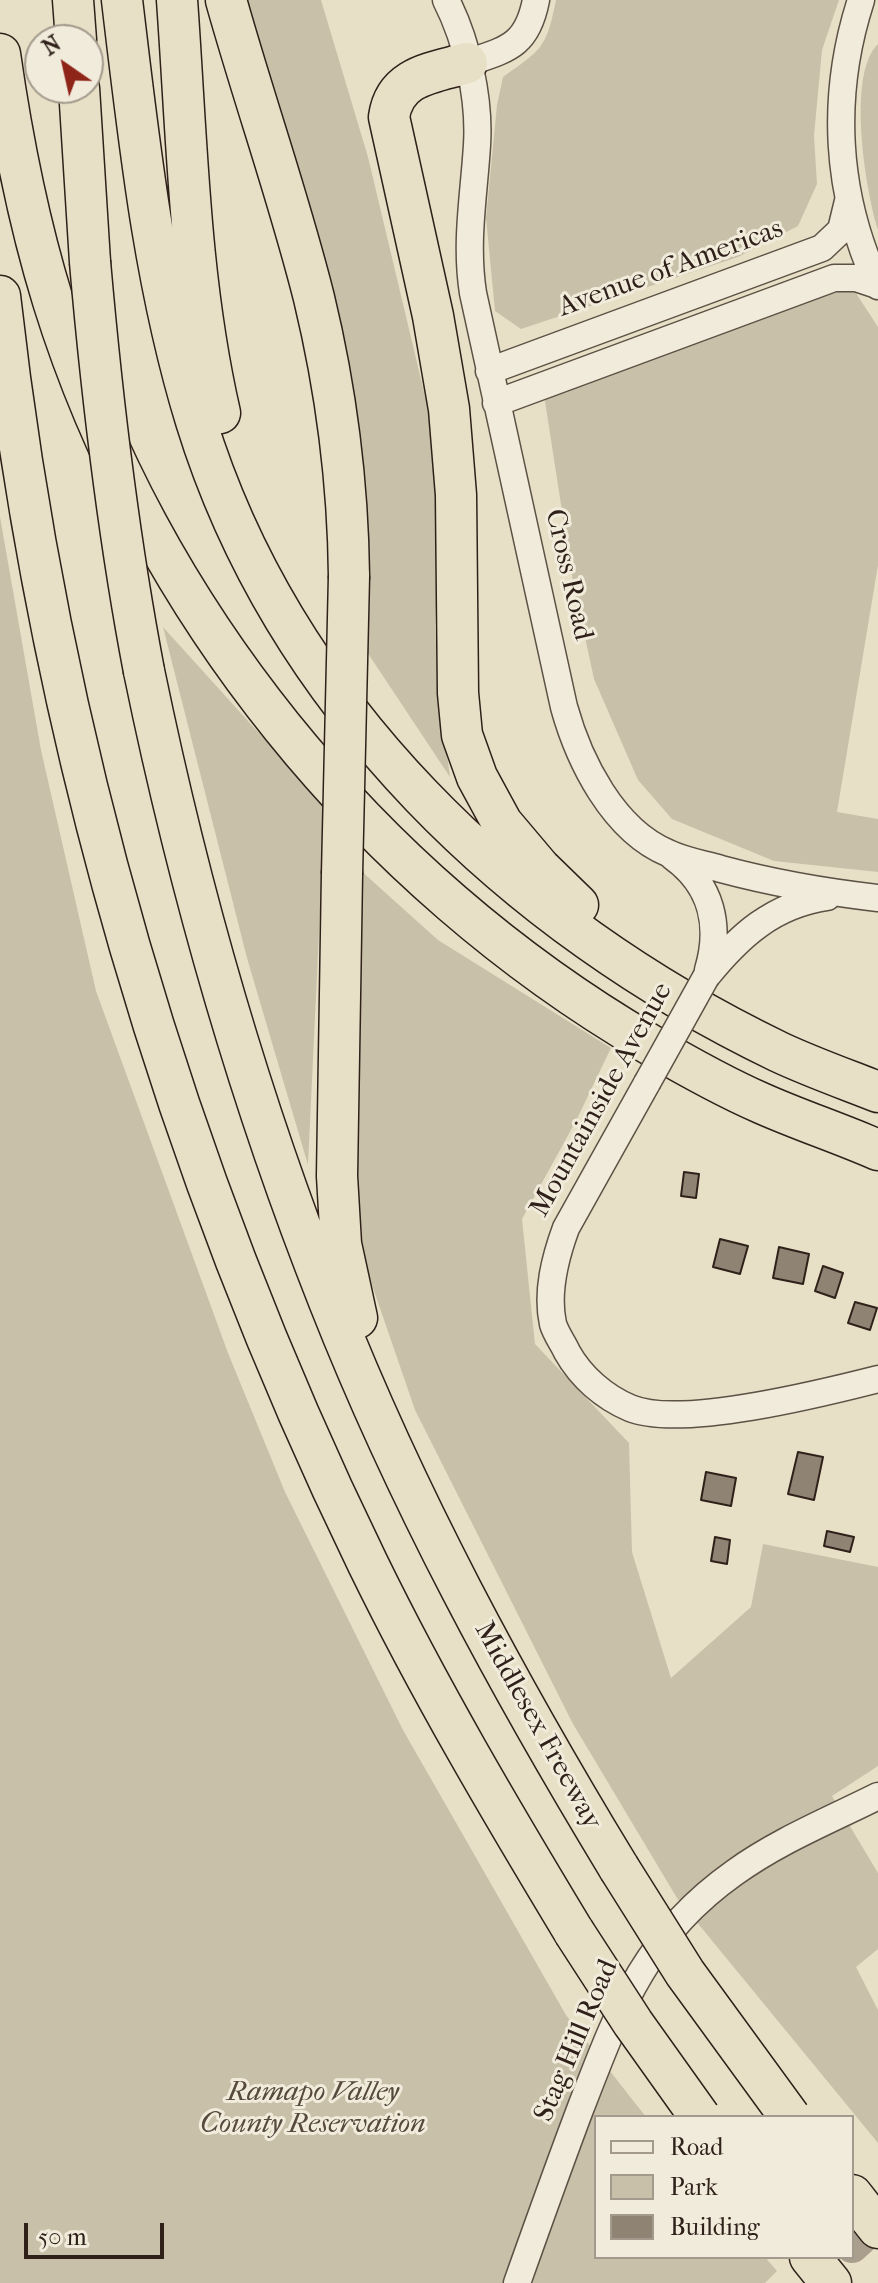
<!DOCTYPE html>
<html>
<head>
<meta charset="utf-8">
<style>
	body { margin:0 }
	#map { position:relative; width:878px; height:2283px; overflow:hidden; background:#e8e0c6; font-family:"IM FELL French Canon",serif }
	canvas { display:block }
	.legend { position:absolute; left:594px; top:2115px; width:260px; height:144px; box-sizing:border-box; background:#f0ebda; border:2px solid #a39a8d; margin:0; padding:10px 14px; list-style:none; font-size:24px; color:#2f211a }
	.legend li { display:flex; align-items:center; gap:16px; height:40px }
	.legend b { width:40px; border:2px solid #a39a8d }
	.north { position:absolute; left:24px; top:24px; width:80px; height:80px; box-sizing:border-box; background:#f0ebda; border:2px solid #a39a8d; border-radius:50%; rotate:326deg; font-size:22px; font-weight:700; line-height:32px; text-align:center; color:#2f211a }
	.north::after { content:''; display:block; margin:auto; width:28px; height:36px; background:#8f2418; clip-path:polygon(50% 0,100% 100%,50% 72%,0 100%) }
	.scale { position:absolute; left:24px; top:2223px; width:140px; height:36px; box-sizing:border-box; border:4px solid #2f211a; border-top:0; padding-left:10px; font-size:24px; line-height:28px; white-space:nowrap; color:#2f211a; -webkit-text-stroke:6px #f0ebda; paint-order:stroke }
</style>
</head>
<body>
<div id="map">
<canvas width="878" height="2283"></canvas>
<ul class="legend">
<li><b style="height:10px;background:#f0ebda"></b>Road</li>
<li><b style="height:22px;background:#c9c0a9"></b>Park</li>
<li><b style="height:22px;background:#8f8473"></b>Building</li>
</ul>
<div class="north">N</div>
<div class="scale">50 m</div>
</div>
<script>
const c = document.querySelector('canvas').getContext('2d');
c.lineJoin = 'round';
function paint(path, color) { c.fillStyle = color; c.fill(path, 'evenodd'); }
function trace(path, color, width, dash) { c.strokeStyle = color; c.lineWidth = width; c.lineCap = dash ? 'butt' : 'round'; c.setLineDash(dash || []); c.stroke(path); }
function write(font, color, halo, rows, align = 'center') {
  c.font = font + ' "IM FELL French Canon",serif'; c.lineWidth = 6; c.setLineDash([]); c.textBaseline = 'middle'; c.strokeStyle = halo; c.fillStyle = color; for (const [text, x, y, turn = 0] of rows) {
    c.save(); c.translate(x, y); c.rotate((+turn || 0) * Math.PI / 180); c.textAlign = isNaN(turn) ? turn : align; if (halo) c.strokeText(text, 0, 0); c.fillText(text, 0, 0); c.restore();
  }
}
const green = new Path2D(`
	M241,0h80l47,157 61,256 11,113 -5,100 3,60 12,91 -85,-128 -3,-193 -73,-295z
	M556,0h283l-17,50 -8,86 3,48 -19,42 -60,31 -217,72 -26,-18 -9,-93 11,-113 6,-28c39,-28 43,-28 53,-77z
	M878,44v186c-12,-39 -32,-155 0,-186z
	M838,286l16,4 24,37v238l-41,247 41,7v53l-104,-11 -102,-42 -34,-39 -44,-101 -21,-97 -29,-187z
	M0,517l41,233 55,241 132,362 57,139 118,238 163,285 80,102h-50v140h169l12,14 -12,12h-765z
	M163,627l162,179 -17,359 -61,-207z
	M359,869l79,71 173,108 -35,73 -54,98 13,125 94,99 3,109 39,126 80,-71 12,-63 115,23v199l-46,30 46,77v76l-22,18 22,43v133l-201,-245 -104,-174 -158,-314 -54,-157 -12,-99z`);
const river = new Path2D(`
	M852,2246l26,-24`);
const building = new Path2D(`
	M684,1172l15,2 -3,24 -15,-2z
	M720,1239l28,7 -8,28 -27,-7z
	M779,1247l30,7 -6,30 -30,-6z
	M823,1266l20,7 -8,25 -20,-7z
	M855,1302l22,6 -7,22 -22,-7z
	M798,1452l25,5 -9,43 -26,-6z
	M706,1472l30,6 -5,28 -30,-6z
	M827,1531l27,6 -4,15 -26,-6z
	M715,1537l15,3 -3,24 -16,-3z`);
const minor = new Path2D(`
	M446,0c21,41 34,98 31,145 -3,50 -12,97 -4,148l91,414c15,54 49,123 104,146 16,8 36,11 53,16 52,14 104,23 157,29
	M861,0c-31,96 -26,194 17,286
	M467,63c41,-14 60,-17 69,-63
	M489,371l333,-123 19,-18 7,-29
	M496,403l338,-125h22l21,7
	M673,857c39,28 48,69 35,113
	M706,977c33,-41 67,-72 121,-80
	M647,1083l-81,145c-11,30 -20,64 -13,96 3,10 10,19 14,28 14,25 37,45 63,56 50,21 193,-15 248,-29
	M517,2283c21,-59 42,-118 64,-176 38,-98 64,-171 153,-234 44,-32 96,-53 144,-77`);
const highway = new Path2D(`
	M73,0l3,40
	M122,0c17,142 32,284 74,421 88,286 319,504 583,631 32,15 66,27 99,40
	M177,0c10,138 12,278 43,413
	M226,0c28,100 63,198 88,298 22,91 34,184 35,278
	M0,54c12,84 28,166 53,247 96,309 317,580 596,743 36,21 73,42 112,59 38,17 78,30 117,47
	M467,63c-34,10 -72,12 -78,54l44,199 16,93 7,86 2,198 4,42 15,42 25,46 38,45 38,37
	M79,88l11,174
	M0,296c49,440 174,870 368,1268 62,127 133,247 206,368
	M144,671c44,214 104,426 185,630 78,198 180,386 290,567
	M342,874l-5,302 4,68 16,74
	M852,2195l26,33
	M810,2257l21,26`);
const minorBridge = new Path2D(`
	M647,1083l59,-106`);
const highwayBridge = new Path2D(`
	M90,262c12,137 28,273 54,409
	M342,874l7,-298
	M619,1868l66,105 105,144
	M574,1932l59,91 67,94`);
const streetNames = [
	["Avenue of Americas",671,269,-20],
	["Cross Road",568,575,77],
	["Mountainside Avenue",602,1100,-61],
	["Middlesex Freeway",537,1726,61],
	["Stag Hill Road",577,2041,-67]
];
const parkNames = [
	["Ramapo Valley",313,2093],
	["County Reservation",313,2125]
];
paint(green, '#c9c0a9');
trace(river, '#a99f8c', 34);
paint(building, '#8f8473');
trace(building, '#2f211a', 2);
trace(minor, '#5d5145', 29);
trace(highway, '#2f211a', 43);
trace(minor, '#f0ebda', 26);
trace(highway, '#e8e0c6', 40);
trace(minorBridge, '#5d5145', 29, []);
trace(highwayBridge, '#2f211a', 43, []);
trace(minorBridge, '#f0ebda', 26);
trace(highwayBridge, '#e8e0c6', 40);
write('28px', '#2f211a', '#f0ebda', streetNames);
write('italic 28px', '#56493e', '#f0ebda', parkNames);
</script>
</body>
</html>
